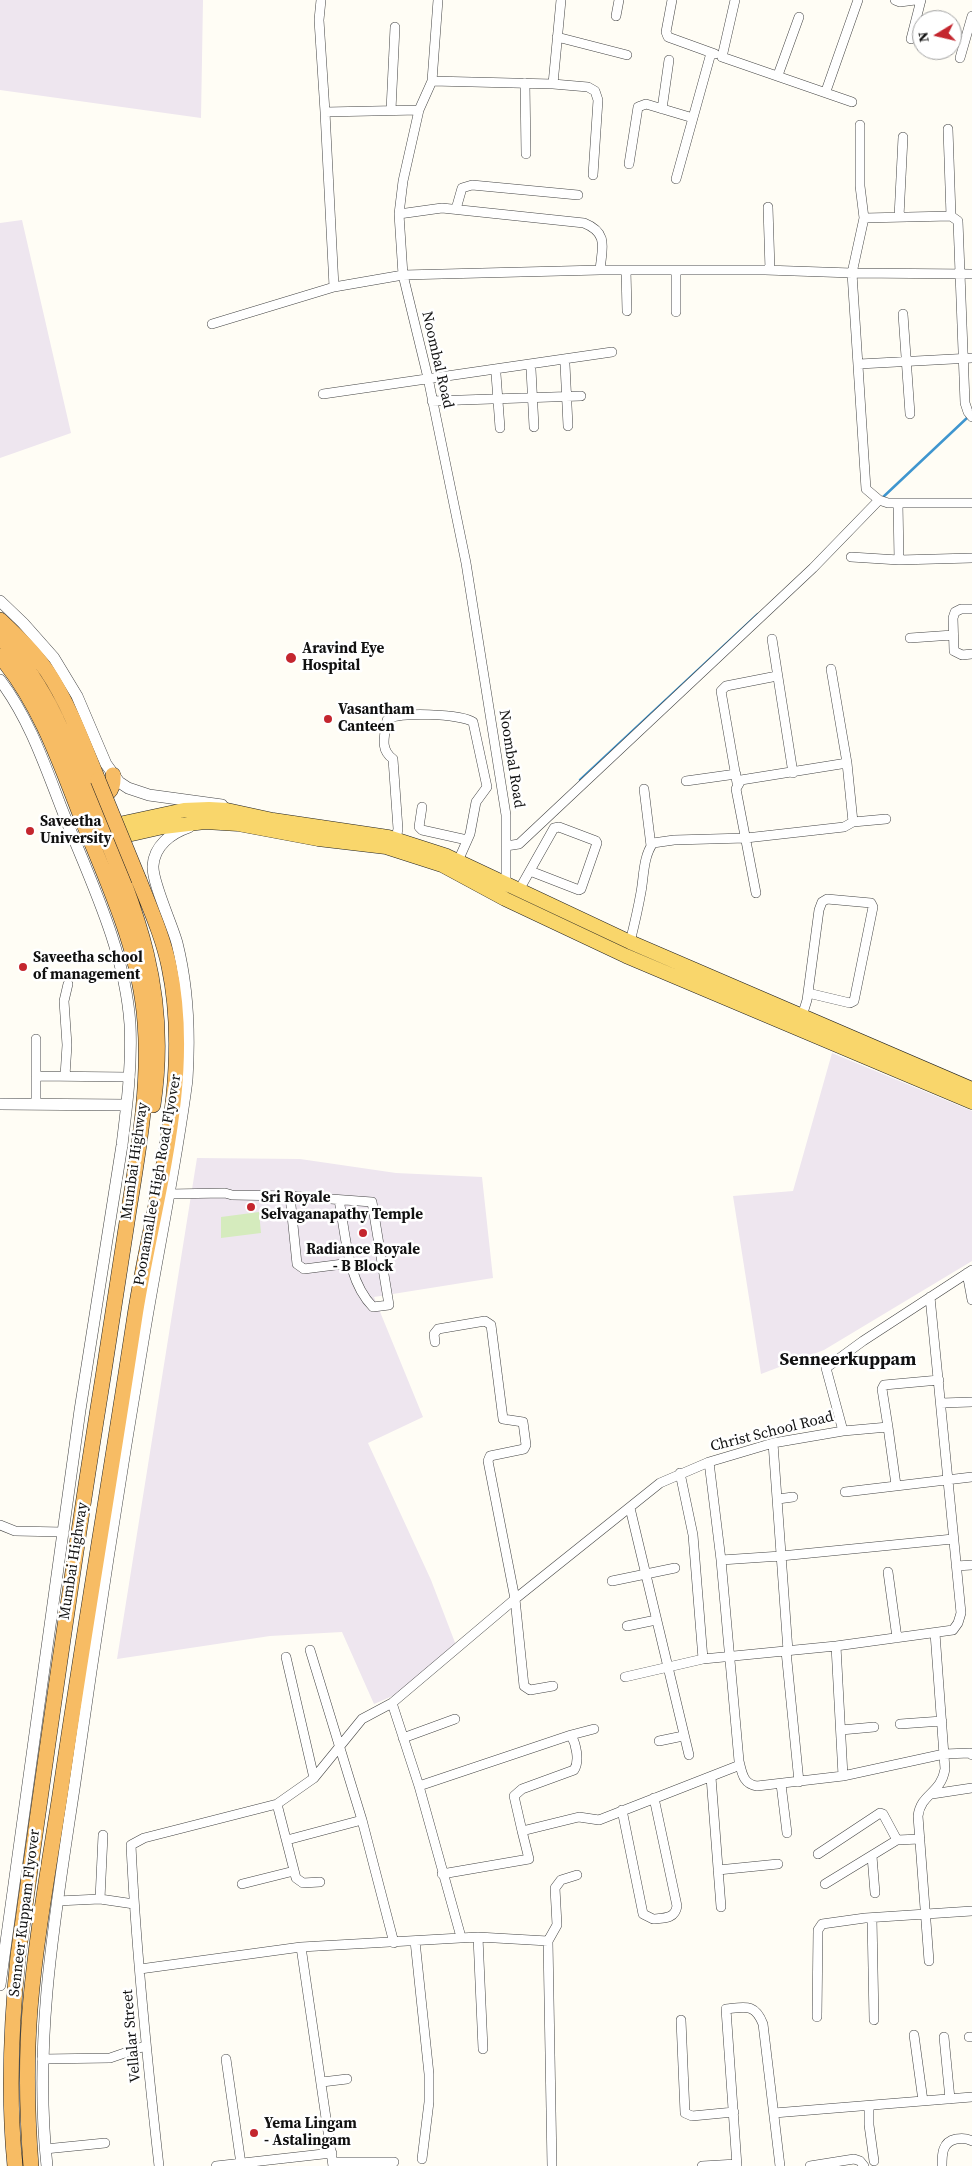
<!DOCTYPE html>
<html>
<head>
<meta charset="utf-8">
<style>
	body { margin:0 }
	#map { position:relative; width:972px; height:2166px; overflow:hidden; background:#fffdf5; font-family:"Source Serif 4",serif }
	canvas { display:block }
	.north { position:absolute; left:912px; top:10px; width:50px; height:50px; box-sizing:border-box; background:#fff; border:1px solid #a0a0a0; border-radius:50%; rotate:261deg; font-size:14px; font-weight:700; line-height:20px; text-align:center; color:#111 }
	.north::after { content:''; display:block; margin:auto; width:18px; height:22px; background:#c4262e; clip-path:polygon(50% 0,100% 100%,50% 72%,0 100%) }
</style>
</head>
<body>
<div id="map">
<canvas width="972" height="2166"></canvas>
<div class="north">N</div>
</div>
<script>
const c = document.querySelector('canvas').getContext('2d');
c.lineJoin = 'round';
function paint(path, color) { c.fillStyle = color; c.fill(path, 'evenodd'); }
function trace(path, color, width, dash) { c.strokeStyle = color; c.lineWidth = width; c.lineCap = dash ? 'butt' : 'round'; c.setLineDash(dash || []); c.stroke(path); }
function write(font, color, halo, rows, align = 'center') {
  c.font = font + ' "Source Serif 4",serif'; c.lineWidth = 5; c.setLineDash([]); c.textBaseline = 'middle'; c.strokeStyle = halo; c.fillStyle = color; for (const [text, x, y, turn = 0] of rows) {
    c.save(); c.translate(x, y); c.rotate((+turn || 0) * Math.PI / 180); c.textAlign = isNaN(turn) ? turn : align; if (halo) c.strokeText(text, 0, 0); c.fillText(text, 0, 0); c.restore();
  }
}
const industrial = new Path2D(`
	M0,0h203l-2,118 -201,-28z
	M22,220l49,213 -71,25v-235z
	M832,1053l140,58v150l-148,89 -63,24 -28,-178 60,-5z
	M197,1158l103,1 96,14 86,4 11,101 -119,19 49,120 -55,26 63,137 28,73 -41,32 -44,19 -32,-72 -72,4 -153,23z`);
const green = new Path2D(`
	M259,1212l2,21 -40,5v-21z`);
const stream = new Path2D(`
	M881,499l87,-82
	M580,780l178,-166`);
const minor = new Path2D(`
	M321,0l-2,20 6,92
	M438,0l-6,81 -13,29 -94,2 9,175 69,-12 25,103 38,185 40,252v72
	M672,0l-6,32 2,5 47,17
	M735,0l-13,57 130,45
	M895,0l5,2 15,-2
	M616,16l3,-16
	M557,37l70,18
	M911,39l10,-39
	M960,58l12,-42
	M778,75l21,-58
	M432,81l121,3 35,3 7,4 3,9 -5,75
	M525,83l1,71
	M553,84l8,-84
	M826,91l32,-91
	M662,109l7,-49
	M391,110l4,-83
	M419,110l-16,71 -4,33 4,61 197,-5h165l87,3 120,1
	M860,125v61l4,32 -12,55 14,216 13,11 9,3h84
	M948,129l3,87
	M629,164l9,-57 8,-3 47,14
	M676,179l35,-126
	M768,207l2,63
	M456,209l6,-21 10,-3 106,10
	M399,214l43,-6 142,15c25,10 18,25 16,47
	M899,217l4,-80
	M864,218l87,-2 7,5 7,182 3,9 4,5
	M626,270l1,41
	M676,312v-42
	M903,314l7,100
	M212,324l122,-37
	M565,364l3,62
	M859,364l113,-6
	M531,369l3,58
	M496,374l4,54
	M323,394l289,-42
	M432,401l149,-5
	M898,503l1,57 73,-2
	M851,557l48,3
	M972,609h-11l-6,3 -2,6 1,33 8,4 10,-1
	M910,638l43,-3
	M772,639l21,134
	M831,669l16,94 6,59 33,-3
	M686,781l50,-7
	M737,783l-16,-92 5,-5 51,-10
	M644,789l7,57
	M422,807l-3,20 3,3 45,10
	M396,839l2,-10 -5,-70c-14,-10 -8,-24 -6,-39 8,-9 76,-6 86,2l14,65 -11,15 -6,32 -12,27
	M506,846l13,-2 294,-276 66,-68
	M519,890l35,-62 5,-1 37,14 1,2 -16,46 -2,1 -49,-19
	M756,893l-20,-104 5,-9 106,-17
	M630,942c4,-16 8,-33 11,-50 3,-16 2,-35 12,-49l21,-3 72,-2 98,-11 9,-5
	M802,1016l5,-16 12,-90 3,-8 5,-3 44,4 2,4 -19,94 -4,2 -42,-10
	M36,1039v64
	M36,1076l94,1
	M65,1076l2,-31 -3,-44 4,-17
	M168,1194l57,-1 7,2 58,1 7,68 7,5 47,-6
	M290,1196l82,6 17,103 -16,2c-26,-26 -27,-72 -34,-107
	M967,1273l5,27
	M435,1342l-1,-8 4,-5 47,-8 6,4 12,94 20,3 3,23 -2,4 -34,7 -2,5 27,138 9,87 6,4 23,-4
	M941,1403l31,-1
	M888,1427l-6,-38 2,-4 55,-5
	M843,1431l45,-4 8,58
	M773,1443l15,208
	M709,1462l12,98 18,201c3,12 4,23 18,25l86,-10 101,-22 26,-1 2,2
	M680,1473l13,62 10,124
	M845,1492l127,-15
	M778,1499l15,-2
	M630,1508l59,247
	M0,1525l15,6 48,1
	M721,1560l60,-4 172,-17
	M956,1566l16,-1
	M888,1572l9,66
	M612,1581l63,-13
	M627,1626l29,-6
	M836,1646l7,130
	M310,1650l52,170 32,123
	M786,1651l13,131
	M286,1657l28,121
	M625,1677l78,-18 133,-13 117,-16 5,-7 3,-10 -31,-316
	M392,1703l27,83 42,151
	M900,1724l42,-3
	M841,1730l33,-3
	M571,1735l23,-6
	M403,1738l52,-19
	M659,1741l24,-5
	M711,1777l10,130
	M781,1784l6,49
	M419,1786l152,-51c5,9 9,26 3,35l-52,19 -8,7 8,35
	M932,1794l40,-6
	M277,1804l19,74 7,5 17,-1
	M622,1810l21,104 10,5c11,-1 22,0 24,-13l-23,-108
	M287,1840l75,-20
	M818,1854l62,-41 3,1 14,26
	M872,1856l3,37
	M718,1870l60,-6
	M442,1874l87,-15 -7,-28 57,-14 20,3 141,-55
	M242,1884l52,-13
	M825,1884l72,-44 23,-1
	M100,1899l3,-64
	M57,1901l43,-2 34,5
	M872,1918l2,102
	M478,1937l5,112
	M415,1941l14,133v28l-7,57
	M301,1947l32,219
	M929,1961l-11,-145c3,-23 23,-22 27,-47l-10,-136
	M140,1969l161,-22 177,-10 70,4
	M817,2017l1,-87 4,-6 43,-6 107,-7
	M681,2020l4,93 7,3 42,-4
	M914,2035l9,66
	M944,2037l6,62
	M969,2037h3
	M42,2059l68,-1 35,-12
	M226,2059l15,105
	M322,2082l25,-3
	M869,2106v19l5,36
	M774,2113l198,-16
	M45,2149l60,-6
	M333,2162h61
	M159,2166c-12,-107 -23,-214 -28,-321l13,-7 133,-34 37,-26 48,-59 30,-16 123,-104 145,-116 49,-21 64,-19 70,-12 -17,-63 37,-27 109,-71
	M216,2166l116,-13
	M552,2166l-4,-225 9,-16 -2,-37 6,-8 16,-5
	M702,2166l35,-2
	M737,2166l-11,-157c19,-2 29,-6 37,15l17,142
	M810,2166l44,-7 6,2 4,5
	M942,2166c0,-12 0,-24 14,-27 6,-1 11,-1 16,2`);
const tertiary = new Path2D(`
	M0,601l23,22 31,35 23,38 29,68 13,18 9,6 21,7 73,10
	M0,680c30,40 45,86 63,132 27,68 62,138 67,212 2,41 -3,81 -8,121l-42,265 -80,575
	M0,1104l127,1
	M47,2166c-14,-129 9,-256 28,-384 21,-149 44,-298 69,-447 14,-85 32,-170 43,-255 3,-46 1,-93 -10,-137 -5,-19 -25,-61 -24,-77 1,-20 18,-33 36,-39`);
const primary = new Path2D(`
	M105,827l79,-17 25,-1 18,1 46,10 115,17 59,19 183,86 342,147
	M110,839l53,-12 42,-5 33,2 80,15 68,8 56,18 63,34 121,57 346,146`);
const trunk = new Path2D(`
	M0,620c17,16 34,32 47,51 22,33 36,72 51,109
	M0,637c45,44 65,100 88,157 45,109 83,190 65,311
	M0,656c41,49 61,109 84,168 26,64 56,128 61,198 5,63 -6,125 -16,187 -10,63 -19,125 -29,187 -30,186 -56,373 -82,560 -7,70 -10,140 -3,210
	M93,794c14,5 21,-4 20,-19
	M31,2166c-4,-52 -5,-105 -1,-157 6,-72 19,-143 30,-214 23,-158 50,-315 74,-473 17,-116 60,-238 35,-356 -6,-29 -19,-58 -30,-86`);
const trunkBridge = new Path2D(`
	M98,780l41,100`);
const markers = [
	[291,658,6,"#c4262e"],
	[328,719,5,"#c4262e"],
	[30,831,5,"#c4262e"],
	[23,967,5,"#c4262e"],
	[251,1207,5,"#c4262e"],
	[363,1233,5,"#c4262e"],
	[254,2133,5,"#c4262e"]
];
const streetNames = [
	["Noombal Road",437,360,77],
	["Noombal Road",511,759,81],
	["Mumbai Highway",135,1161,-82],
	["Poonamallee High Road Flyover",158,1180,-80],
	["Christ School Road",772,1432,-14],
	["Mumbai Highway",74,1561,-81],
	["Senneer Kuppam Flyover",25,1913,-83],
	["Vellalar Street",132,2036,-95]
];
const poiNames = [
	["Aravind Eye",302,649],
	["Hospital",302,666],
	["Vasantham",338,710],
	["Canteen",338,727],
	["Saveetha",40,822],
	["University",40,839],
	["Saveetha school",33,958],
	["of management",33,975],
	["Sri Royale",261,1198],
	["Selvaganapathy Temple",261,1215],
	["Radiance Royale",363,1250,"center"],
	["- B Block",363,1267,"center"],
	["Yema Lingam",264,2124],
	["- Astalingam",264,2141]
];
const quarterNames = [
	["Senneerkuppam",848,1360]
];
paint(industrial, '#eee6ef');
paint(green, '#d5ebbd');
trace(stream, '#3f96cf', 2.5);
trace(minor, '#444', 10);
trace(tertiary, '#444', 12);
trace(primary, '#222', 15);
trace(trunk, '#222', 16);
trace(minor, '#fff', 9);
trace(tertiary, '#fff', 11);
trace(primary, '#f9d66b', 14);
trace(trunk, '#f7bc64', 15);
trace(trunkBridge, '#222', 16, []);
trace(trunkBridge, '#f7bc64', 15);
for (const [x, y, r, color] of markers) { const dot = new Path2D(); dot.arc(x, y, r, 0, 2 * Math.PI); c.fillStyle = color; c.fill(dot); trace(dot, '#fff', 2); }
write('15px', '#111', '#fff', streetNames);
write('bold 15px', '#111', '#fff', poiNames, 'left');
write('bold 18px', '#111', '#fff', quarterNames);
</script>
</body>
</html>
